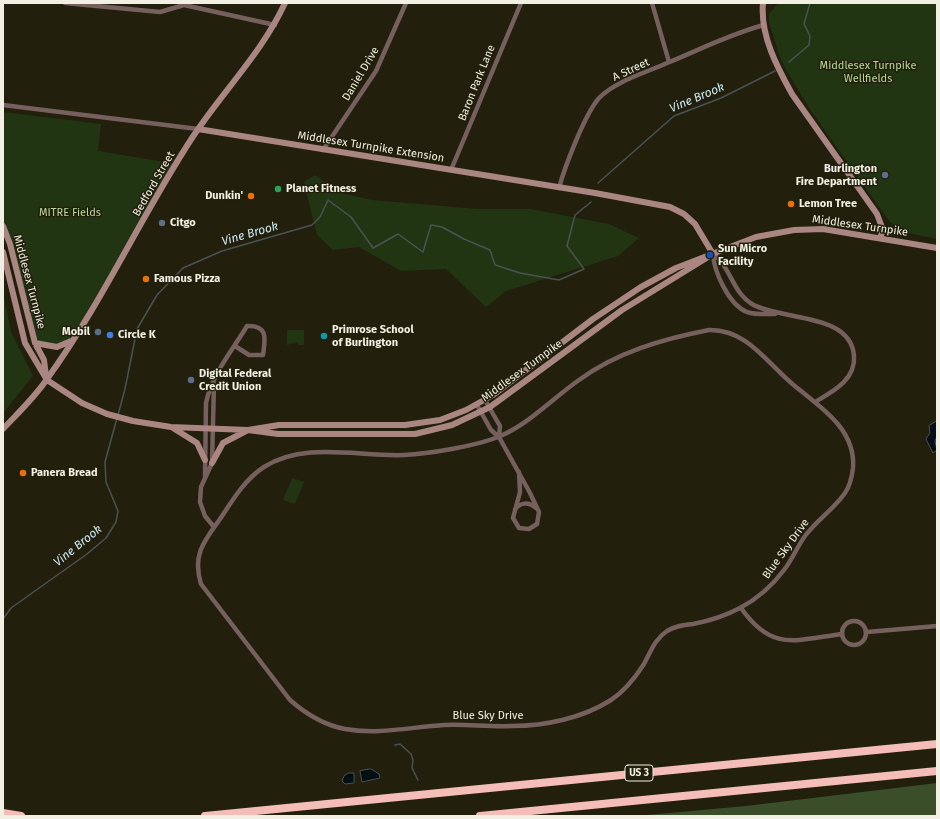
<!DOCTYPE html>
<html>
<head>
<meta charset="utf-8">
<style>
	body { margin:0 }
	#map { position:relative; width:940px; height:819px; overflow:hidden; background:#221f0c; font-family:"Fira Sans",sans-serif }
	canvas { display:block }
	.frame { position:absolute; inset:0; border:4px solid #f1f0e3; pointer-events:none }
</style>
</head>
<body>
<div id="map">
<canvas width="940" height="819"></canvas>
<div class="frame"></div>
</div>
<script>
const c = document.querySelector('canvas').getContext('2d');
c.lineJoin = 'round';
function paint(path, color) { c.fillStyle = color; c.fill(path, 'evenodd'); }
function trace(path, color, width, dash) { c.strokeStyle = color; c.lineWidth = width; c.lineCap = dash ? 'butt' : 'round'; c.setLineDash(dash || []); c.stroke(path); }
function write(font, color, halo, rows, align = 'center') {
  c.font = font + ' "Fira Sans",sans-serif'; c.lineWidth = 3; c.setLineDash([]); c.textBaseline = 'middle'; c.strokeStyle = halo; c.fillStyle = color; for (const [text, x, y, turn = 0] of rows) {
    c.save(); c.translate(x, y); c.rotate((+turn || 0) * Math.PI / 180); c.textAlign = isNaN(turn) ? turn : align; if (halo) c.strokeText(text, 0, 0); c.fillText(text, 0, 0); c.restore();
  }
}
const green = new Path2D(`
	M778,3h159v236c-18,-4 -34,-5 -48,-18l-80,-113 -28,-47 -12,-39v-8z
	M3,112l98,12 -3,27 79,13 -104,176 -16,7 -21,-4 -33,-117z
	M315,175l25,18 32,7 106,9h52l79,15 30,14 -21,18 -112,35 -20,16 -40,-38 -45,2 -42,-24 -26,3 -16,-15 -13,-53z
	M3,292l8,40 22,44 -30,37z
	M287,330h17v15h-6v-3l-11,3z
	M292,478l12,4 -9,22 -12,-4z`);
const forest = new Path2D(`
	M937,783v33h-301l110,-10z`);
const water = new Path2D(`
	M937,421v15l-2,5 2,9 -4,3 -7,-14 4,-6 -1,-7z
	M371,769l8,5 1,4 -18,4 -2,-11z
	M349,773h5v10l-9,1 -3,-3 2,-5z`);
const stream = new Path2D(`
	M789,62l20,-17 1,-9 -6,-12 6,-21
	M598,183l76,-67 47,-18 54,-27
	M118,415l7,-26 12,-60 20,-34 26,-27 39,-17 90,-26 8,-8 8,-17 23,17 22,31 25,-14 25,18 8,-27 11,2 22,12 26,11 5,15 25,8 39,7 25,-11 -17,-23 8,-31 16,-13
	M3,619l8,-11 76,-54 19,-16 10,-16 2,-11 -12,-29 -1,-20 12,-44
	M395,745l5,-1 11,10 2,6 -1,8 6,12`);
const street = new Path2D(`
	M65,3l95,9 24,-7 91,20
	M652,3l17,59
	M3,105l195,24
	M323,150l53,-79 30,-68
	M451,170l70,-167
	M559,188c6,-22 26,-74 40,-90 17,-17 46,-25 68,-35 32,-13 63,-29 97,-38
	M713,254c18,13 19,38 39,50 29,17 99,8 102,52 2,24 -22,36 -39,46
	M713,254c1,18 16,51 34,58 9,3 19,2 28,2
	M709,330c39,-1 59,35 87,57 26,21 60,43 57,81 -1,8 -3,18 -8,25 -11,16 -28,27 -40,43 -8,11 -13,24 -21,34 -12,16 -27,29 -44,38 -15,8 -31,13 -47,16 -10,1 -18,2 -26,7 -12,8 -16,20 -23,33 -9,14 -19,27 -33,36 -28,18 -66,26 -99,26 -23,1 -45,-2 -68,-1 -33,2 -66,10 -99,4 -22,-4 -39,-15 -55,-29l-89,-116c-9,-29 3,-43 19,-65 12,-18 25,-40 44,-52 41,-26 94,-10 140,-12 24,-1 72,-9 94,-18 30,-12 55,-39 81,-57 38,-28 84,-41 130,-50z
	M214,384l-2,79 -11,24 -1,15 5,14 9,11
	M485,400l15,26 -1,11
	M477,405l14,25 8,7 31,56 9,19 -2,12 -8,5 -10,-1 -6,-10 7,-26 -1,-20
	M205,478l1,-75c6,-29 26,-52 41,-77 22,-1 18,14 16,29h-14l-14,-9
	M515,509c6,-7 14,-7 21,-1
	M741,608c31,44 54,32 101,26
	M842 633a12 12 0 1 1 24 0a12 12 0 1 1-24 0Z
	M867,632l70,-6`);
const secondary = new Path2D(`
	M763,3c-3,32 14,64 29,91l85,120 6,16 -3,8
	M198,129l397,64 75,14 14,7 11,10 18,30
	M3,226l7,18 25,99 9,17 2,16
	M3,252l22,91 22,37 35,23 25,11 26,7 38,6 77,3 30,4h137l37,-9 38,-18 132,-97 91,-56
	M35,343l22,4 14,-6
	M173,428l24,15 8,17
	M3,429c15,-16 32,-32 44,-50 55,-76 94,-163 145,-241 30,-46 70,-85 93,-135
	M212,463l11,-20 25,-13 31,-5h126l35,-5 26,-10 27,-15 100,-76 48,-32 35,-19 80,-31 38,-7 29,-1 114,19`);
const highway = new Path2D(`
	M3,813l18,3
	M205,816l732,-72
	M480,816l457,-45`);
const markers = [
	[885,175,4,"#5c6f8a"],
	[278,189,4,"#2e9e5b"],
	[251,196,4,"#e8710a"],
	[791,204,4,"#e8710a"],
	[162,223,4,"#5c6f8a"],
	[710,255,4,"#1a4fb4"],
	[146,279,4,"#e8710a"],
	[98,332,4,"#5c6f8a"],
	[110,335,4,"#3f7fe0"],
	[324,336,4,"#0f9aa8"],
	[191,380,4,"#5c6f8a"],
	[23,473,4,"#e8710a"]
];
const shields = [
	[639,773,28]
];
const shieldNames = [
	["US 3",639,773]
];
const parkNames = [
	["Middlesex Turnpike",868,66],
	["Wellfields",868,79],
	["MITRE Fields",70,213]
];
const streetNames = [
	["A Street",631,70,-25],
	["Daniel Drive",361,74,-59],
	["Baron Park Lane",477,83,-68],
	["Middlesex Turnpike Extension",371,147,9],
	["Bedford Street",154,184,-60],
	["Middlesex Turnpike",860,226,8],
	["Middlesex Turnpike",29,282,75],
	["Middlesex Turnpike",522,371,-36],
	["Blue Sky Drive",786,549,-54],
	["Blue Sky Drive",488,716]
];
const poiNames = [
	["Burlington",877,169,"right"],
	["Fire Department",877,182,"right"],
	["Planet Fitness",286,189],
	["Dunkin'",243,196,"right"],
	["Lemon Tree",799,204],
	["Citgo",170,223],
	["Sun Micro",718,249],
	["Facility",718,262],
	["Famous Pizza",154,279],
	["Primrose School",332,330],
	["of Burlington",332,343],
	["Mobil",90,332,"right"],
	["Circle K",118,335],
	["Digital Federal",199,374],
	["Credit Union",199,387],
	["Panera Bread",31,473]
];
const waterNames = [
	["Vine Brook",697,98,-23],
	["Vine Brook",250,234,-16],
	["Vine Brook",78,546,-39]
];
paint(green, '#223512');
paint(forest, '#394e29');
paint(water, '#020f15');
trace(water, '#4a5253', 1);
trace(stream, '#4a5253', 1.5);
trace(street, '#76605e', 4.5);
trace(secondary, '#a98682', 6);
trace(highway, '#f5bdb7', 8);
for (const [x, y, r, color] of markers) { const dot = new Path2D(); dot.arc(x, y, r, 0, 2 * Math.PI); c.fillStyle = color; c.fill(dot); trace(dot, '#221f0c', 1.5); }
for (const [x, y, w] of shields) { const box = new Path2D(); box.roundRect(x - w / 2, y - 8, w, 16, 3); c.fillStyle = '#221f0c'; c.fill(box); trace(box, '#f1f0e3', 1); }
write('bold 10px', '#f1f0e3', null, shieldNames);
write('11px', '#b5da9a', '#221f0c', parkNames);
write('11px', '#f1f0e3', '#221f0c', streetNames);
write('bold 11px', '#f1f0e3', '#221f0c', poiNames, 'left');
write('italic 12px', '#caeaf7', '#221f0c', waterNames);
</script>
</body>
</html>
